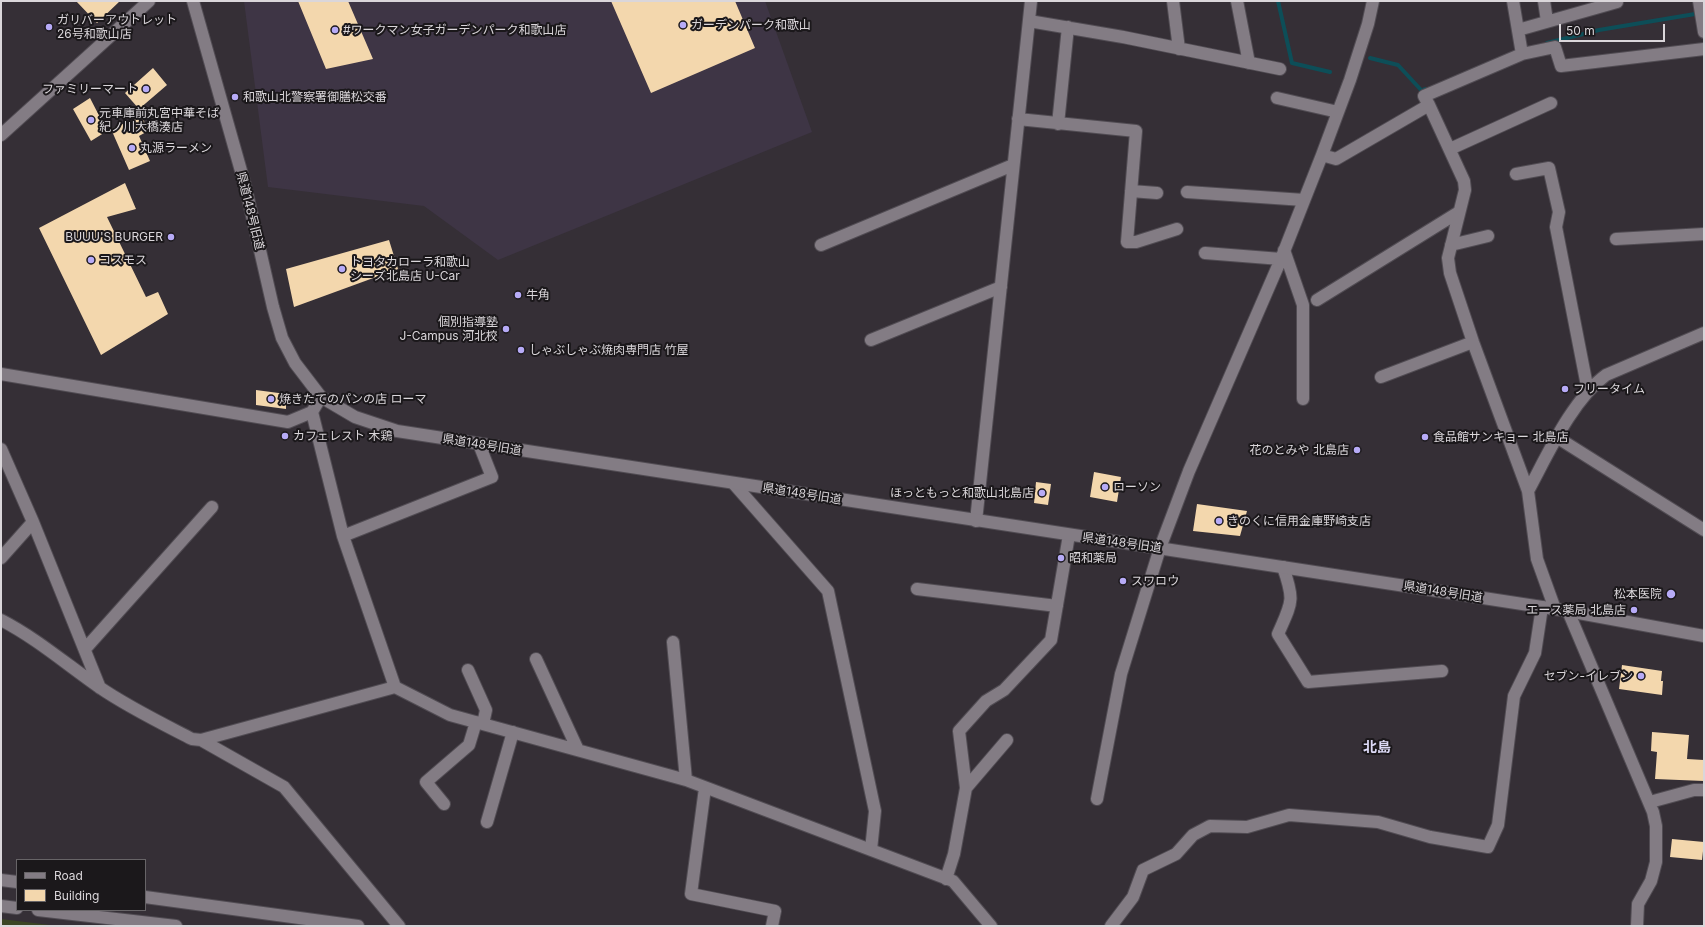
<!DOCTYPE html>
<html>
<head>
<meta charset="utf-8">
<style>
	body { margin:0 }
	#map { position:relative; width:1705px; height:927px; overflow:hidden; background:#352f36; font-family:Inter,sans-serif }
	canvas { display:block }
	.frame { position:absolute; inset:0; border:2px solid #dad6da; pointer-events:none }
	.legend { position:absolute; left:16px; top:859px; width:130px; height:52px; box-sizing:border-box; background:#1b181b; border:1px solid #676467; margin:0; padding:5px 7px; list-style:none; font-size:12px; color:#dad6da }
	.legend li { display:flex; align-items:center; gap:8px; height:20px }
	.legend b { width:20px; border:1px solid #676467 }
	.scale { position:absolute; left:1559px; top:24px; width:106px; height:18px; box-sizing:border-box; border:2px solid #dad6da; border-top:0; padding-left:5px; font-size:12px; line-height:14px; white-space:nowrap; color:#dad6da; -webkit-text-stroke:3px #1b181b; paint-order:stroke }
</style>
</head>
<body>
<div id="map">
<canvas width="1705" height="927"></canvas>
<div class="frame"></div>
<ul class="legend">
<li><b style="height:5px;background:#837c84"></b>Road</li>
<li><b style="height:11px;background:#f3d7ad"></b>Building</li>
</ul>
<div class="scale">50 m</div>
</div>
<script>
const c = document.querySelector('canvas').getContext('2d');
c.lineJoin = 'round';
function paint(path, color) { c.fillStyle = color; c.fill(path, 'evenodd'); }
function trace(path, color, width, dash) { c.strokeStyle = color; c.lineWidth = width; c.lineCap = dash ? 'butt' : 'round'; c.setLineDash(dash || []); c.stroke(path); }
function write(font, color, halo, rows, align = 'center') {
  c.font = font + ' Inter,"Noto Sans JP",sans-serif'; c.lineWidth = 4; c.setLineDash([]); c.textBaseline = 'middle'; c.strokeStyle = halo; c.fillStyle = color; for (const [text, x, y, turn = 0] of rows) {
    c.save(); c.translate(x, y); c.rotate((+turn || 0) * Math.PI / 180); c.textAlign = isNaN(turn) ? turn : align; if (halo) c.strokeText(text, 0, 0); c.fillText(text, 0, 0); c.restore();
  }
}
const commercial = new Path2D(`
	M244,1h521l47,131 -314,128 -74,-54 -156,-19z`);
const green = new Path2D(`
	M1,919l57,7h-57z`);
const stream = new Path2D(`
	M1278,1l14,62 38,9
	M1547,43l52,-13 96,-16 5,1
	M1370,58l28,7 24,26 3,-2`);
const building = new Path2D(`
	M76,1h44l-23,22z
	M298,1h50l25,58 -47,10z
	M611,1h124l20,47 -104,45z
	M153,68l14,17 -28,24 -14,-16z
	M90,98l17,33 -16,10 -18,-32z
	M142,116l6,15 -9,5 11,25 -21,9 -18,-41z
	M125,183l11,26 -29,8 39,80 12,-5 10,22 -67,41 -62,-127z
	M389,240l9,29 -104,38 -8,-38z
	M256,390l30,4v15l-30,-4z
	M1094,472l27,5 -4,25 -27,-5z
	M1036,482l15,2 -3,21 -14,-2z
	M1197,504l50,7 -7,25 -47,-5z
	M1622,665l40,6 -1,10h2l-1,14 -43,-6z
	M1652,732l37,3 -2,24 17,1v21l-49,-2 2,-27 -6,-1z
	M1672,839l32,3 -2,18 -32,-3z`);
const minor = new Path2D(`
	M1173,1l6,48
	M1237,1l12,62
	M1513,1l9,53 33,-7 6,19 143,-17
	M1544,1l3,20
	M1699,1l5,31
	M1029,21l94,16 157,32
	M1518,30l99,-28
	M1277,98l61,14
	M1429,105l35,76 1,9 -17,68 2,15 23,69 55,149 9,68 18,50
	M1018,119l118,12 -9,111h9l41,-13
	M1058,124l10,-97
	M1450,149l101,-46
	M1322,155l14,4 93,-54 -5,-9 98,-42
	M1516,174l33,-6 10,44 -3,15 32,164
	M1131,191l26,2
	M1187,192l117,8
	M1616,239l88,-5
	M821,245l192,-80
	M1451,245l37,-9
	M1284,250l19,55v94
	M1205,253l76,6
	M1317,300l142,-88
	M871,340l130,-53
	M1,374l287,48 24,-10 9,-15
	M1381,377l92,-35
	M312,412l31,124 52,151
	M1558,438l146,92
	M1,449l32,73 67,166
	M734,484l94,107 47,220 -4,39
	M1528,491c20,-37 44,-91 78,-116l98,-42
	M976,521l55,-520
	M343,536l149,-59 -13,-33
	M1,558l32,-36
	M1283,567c12,34 9,35 -5,67l30,48 134,-11
	M917,589l140,17
	M1568,611l85,201 3,14v36l-5,19 -13,23 -1,22
	M1,620c35,18 65,44 98,67 29,20 62,36 93,52l9,1 194,-53 55,28 236,65 267,101 38,45
	M673,642l13,138
	M85,649l127,-142
	M536,659l42,91
	M468,670l18,40 -3,14
	M201,740l83,47 115,139
	M705,788l-14,106 84,17 -3,15
	M966,788l41,-48
	M1097,799l24,-125 39,-126 29,-77 92,-212 41,-104 28,-75 18,-56 5,-23
	M1650,802l44,-12h10
	M444,804l-18,-22 43,-37 7,-23
	M487,822l26,-90
	M946,879l8,-25 12,-66 -7,-57 27,-30 18,-11 47,-50 18,-105
	M1,880l16,2
	M145,897l213,29
	M1111,926l22,-29 10,-27 33,-16 17,-19 17,-9 37,1 42,-12 89,7 52,15 58,10 10,-22 16,-129 21,-43 7,-46`);
const tertiary = new Path2D(`
	M193,1l52,184 28,122 9,31 13,25 26,34 34,20 42,14 1171,180 136,25`);
const secondary = new Path2D(`
	M1,135l148,-134
	M1,906l16,2
	M38,910l138,16`);
const markers = [
	[683,25,4,"#b7abf7"],
	[49,27,4,"#b7abf7"],
	[335,30,4,"#b7abf7"],
	[146,89,4,"#b7abf7"],
	[235,97,4,"#b7abf7"],
	[91,120,4,"#b7abf7"],
	[132,148,4,"#b7abf7"],
	[171,237,4,"#b7abf7"],
	[91,260,4,"#b7abf7"],
	[342,269,4,"#b7abf7"],
	[518,295,4,"#b7abf7"],
	[506,329,4,"#b7abf7"],
	[521,350,4,"#b7abf7"],
	[1565,389,4,"#b7abf7"],
	[271,399,4,"#b7abf7"],
	[285,436,4,"#b7abf7"],
	[1425,437,4,"#b7abf7"],
	[1357,450,4,"#b7abf7"],
	[1105,487,4,"#b7abf7"],
	[1042,493,4,"#b7abf7"],
	[1219,521,4,"#b7abf7"],
	[1061,558,4,"#b7abf7"],
	[1123,581,4,"#b7abf7"],
	[1671,594,5,"#b7abf7"],
	[1634,610,4,"#b7abf7"],
	[1641,676,4,"#b7abf7"]
];
const poiNames = [
	["ガリバーアウトレット",57,20],
	["26号和歌山店",57,34],
	["ガーデンパーク和歌山",691,25],
	["#ワークマン女子ガーデンパーク和歌山店",343,30],
	["ファミリーマート",138,89,"right"],
	["和歌山北警察署御膳松交番",243,97],
	["元車庫前丸宮中華そば",99,113],
	["紀ノ川大橋湊店",99,127],
	["丸源ラーメン",140,148],
	["BUUU'S BURGER",163,237,"right"],
	["コスモス",99,260],
	["トヨタカローラ和歌山",350,262],
	["シーズ北島店 U-Car",350,276],
	["牛角",526,295],
	["個別指導塾",498,322,"right"],
	["J-Campus 河北校",498,336,"right"],
	["しゃぶしゃぶ焼肉専門店 竹屋",529,350],
	["フリータイム",1573,389],
	["焼きたてのパンの店 ローマ",279,399],
	["カフェレスト 木鶏",293,436],
	["食品館サンキョー 北島店",1433,437],
	["花のとみや 北島店",1349,450,"right"],
	["ローソン",1113,487],
	["ほっともっと和歌山北島店",1034,493,"right"],
	["きのくに信用金庫野崎支店",1227,521],
	["昭和薬局",1069,558],
	["スワロウ",1131,581],
	["松本医院",1662,594,"right"],
	["エース薬局 北島店",1626,610,"right"],
	["セブン-イレブン",1633,676,"right"]
];
const streetNames = [
	["県道148号旧道",250,211,76],
	["県道148号旧道",482,445,9],
	["県道148号旧道",802,494,9],
	["県道148号旧道",1122,543,8],
	["県道148号旧道",1443,592,9]
];
const quarterNames = [
	["北島",1377,748]
];
paint(commercial, '#3e3545');
paint(green, '#3b4524');
trace(stream, '#0d4e58', 4);
paint(building, '#f3d7ad');
trace(minor, '#514c53', 14);
trace(tertiary, '#514c53', 14);
trace(secondary, '#514c53', 14);
trace(minor, '#837c84', 12);
trace(tertiary, '#837c84', 12);
trace(secondary, '#837c84', 12);
for (const [x, y, r, color] of markers) { const dot = new Path2D(); dot.arc(x, y, r, 0, 2 * Math.PI); c.fillStyle = color; c.fill(dot); trace(dot, '#1b181b', 1.5); }
write('12px', '#dad6da', '#1b181b', poiNames, 'left');
write('12px', '#dad6da', '#1b181b', streetNames);
write('bold 14px', '#dddaf7', '#1b181b', quarterNames);
</script>
</body>
</html>
